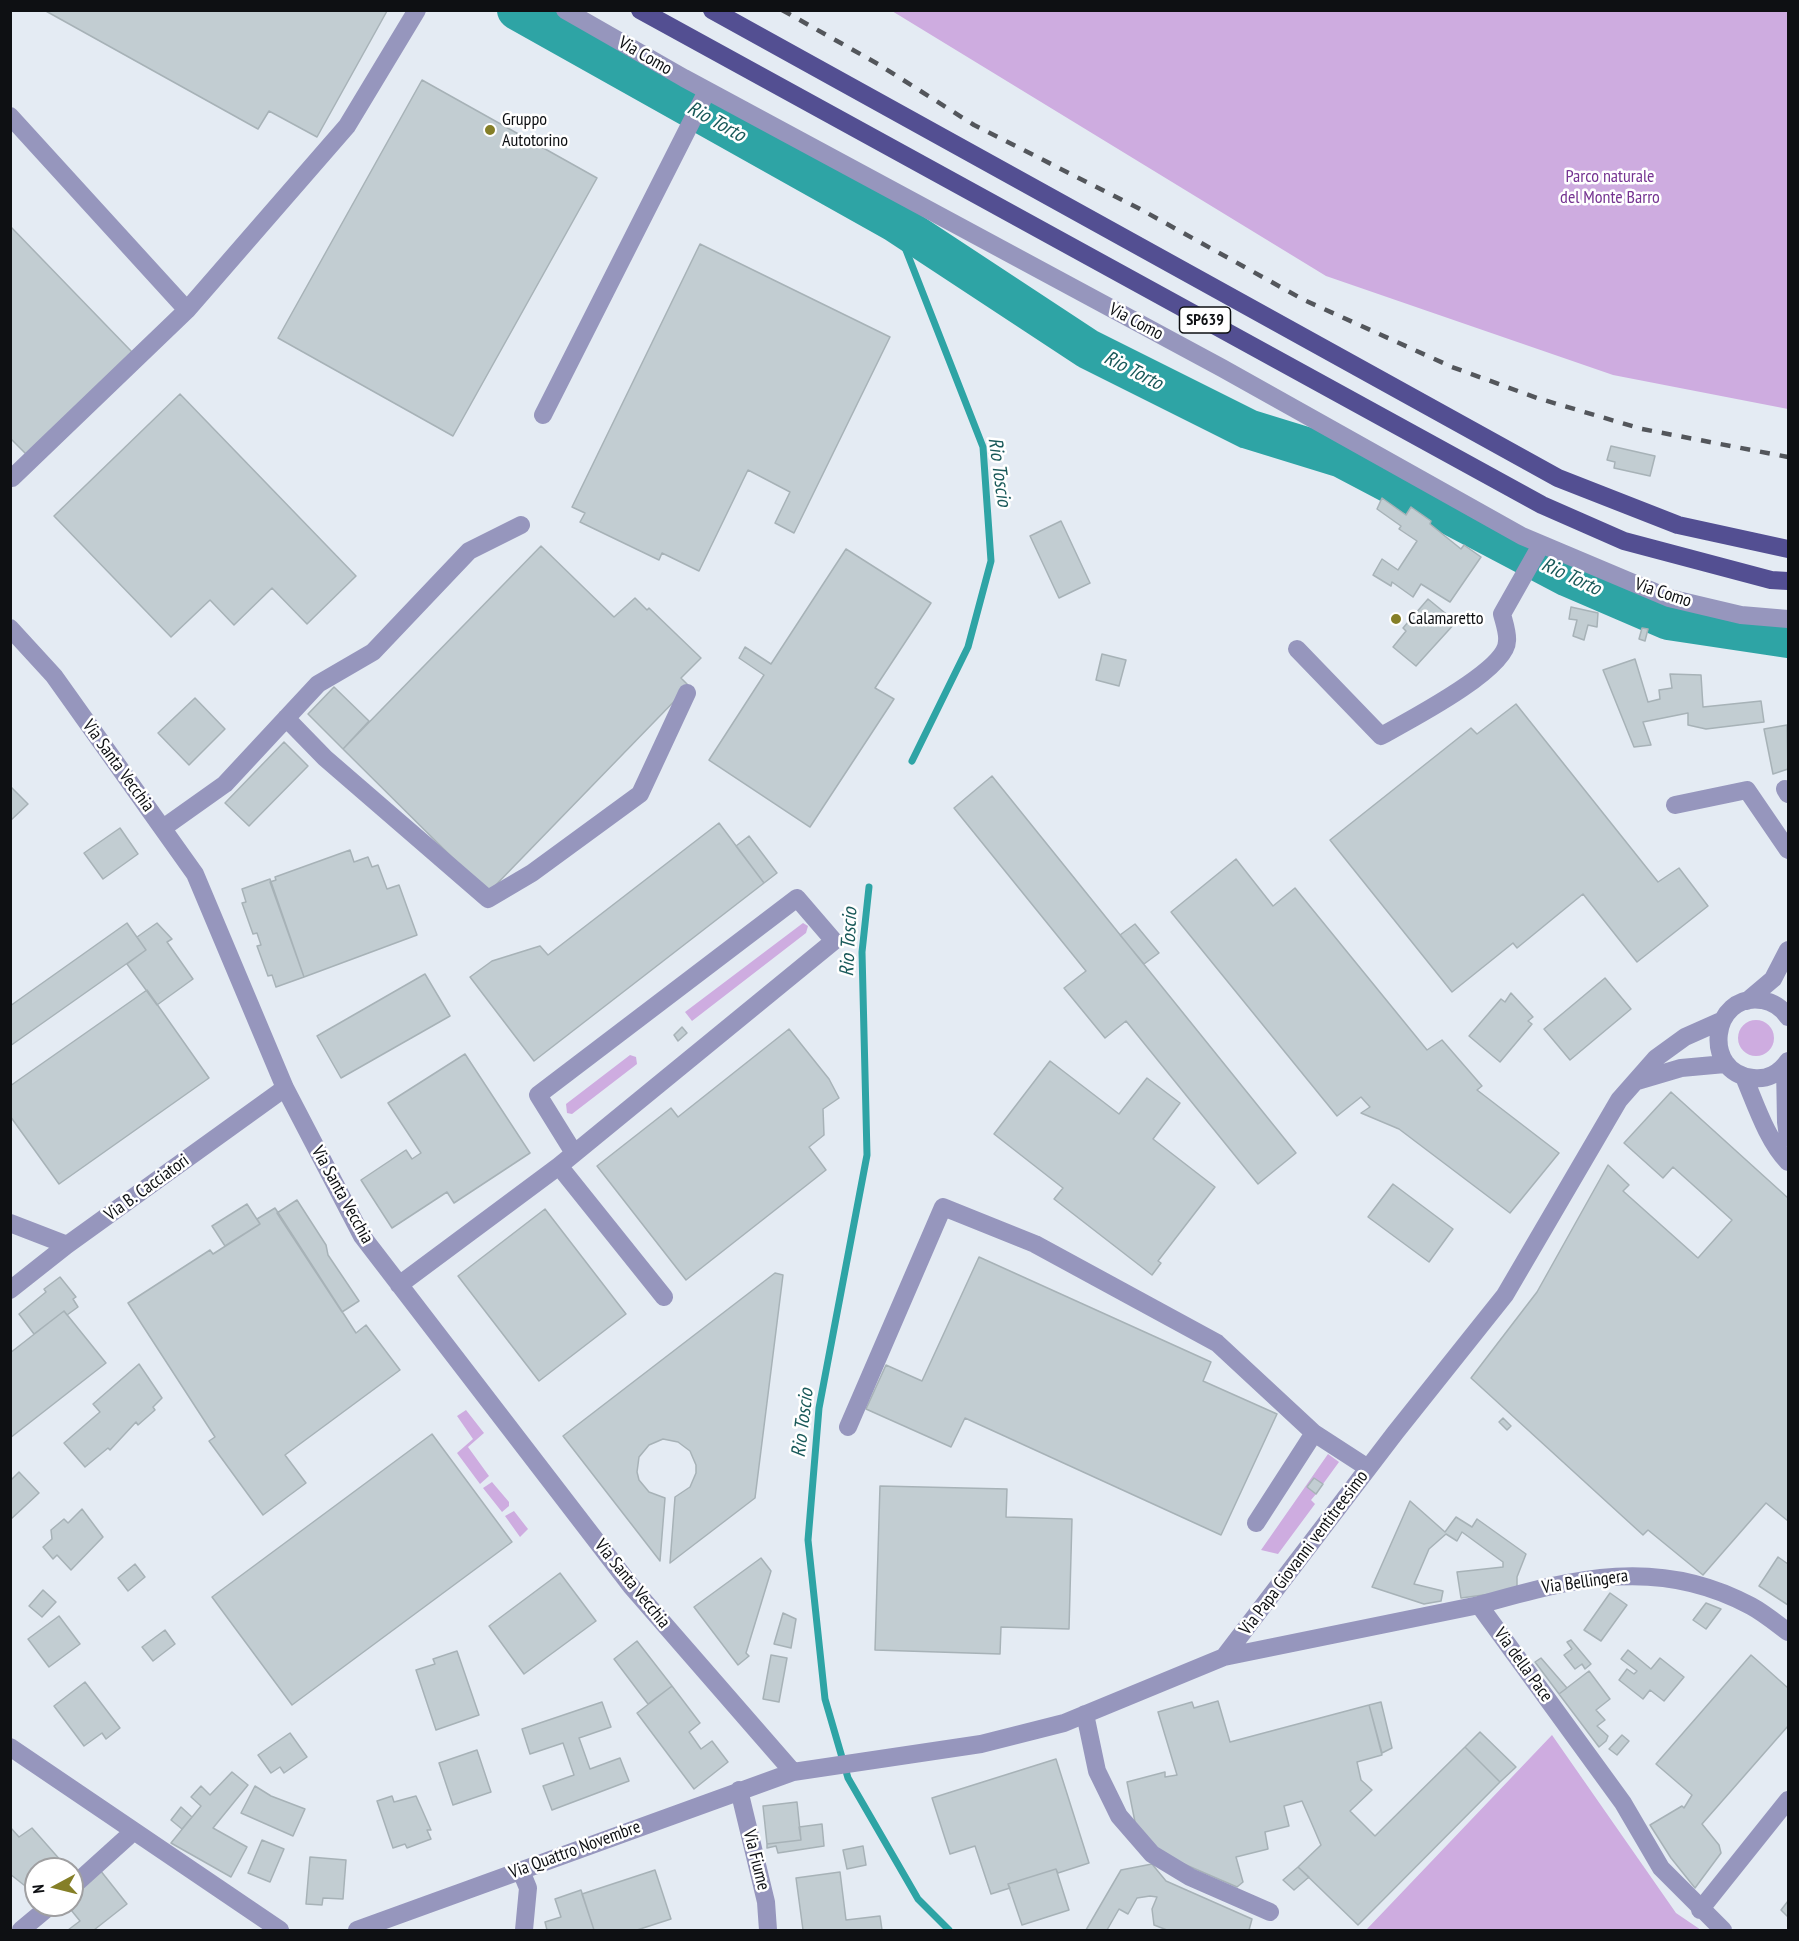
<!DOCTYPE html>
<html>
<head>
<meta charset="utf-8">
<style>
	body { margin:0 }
	#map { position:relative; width:1799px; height:1941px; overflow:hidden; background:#e4ebf3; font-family:"PT Sans Narrow",sans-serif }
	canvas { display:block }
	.frame { position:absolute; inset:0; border:12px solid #0e1013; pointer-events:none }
	.north { position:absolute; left:24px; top:1857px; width:60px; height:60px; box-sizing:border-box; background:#fff; border:2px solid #9f9fa1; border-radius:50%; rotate:263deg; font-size:16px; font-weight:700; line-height:24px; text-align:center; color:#0e1013 }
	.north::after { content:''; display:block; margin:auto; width:21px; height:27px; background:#857f27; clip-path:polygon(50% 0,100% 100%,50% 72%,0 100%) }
</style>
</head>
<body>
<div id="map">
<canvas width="1799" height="1941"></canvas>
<div class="frame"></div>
<div class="north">N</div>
</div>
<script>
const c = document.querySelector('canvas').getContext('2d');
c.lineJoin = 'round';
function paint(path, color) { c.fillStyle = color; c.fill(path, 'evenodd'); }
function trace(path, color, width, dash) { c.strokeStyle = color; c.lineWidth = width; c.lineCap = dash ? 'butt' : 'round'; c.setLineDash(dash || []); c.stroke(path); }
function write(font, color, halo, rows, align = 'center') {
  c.font = font + ' "PT Sans Narrow",sans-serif'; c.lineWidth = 5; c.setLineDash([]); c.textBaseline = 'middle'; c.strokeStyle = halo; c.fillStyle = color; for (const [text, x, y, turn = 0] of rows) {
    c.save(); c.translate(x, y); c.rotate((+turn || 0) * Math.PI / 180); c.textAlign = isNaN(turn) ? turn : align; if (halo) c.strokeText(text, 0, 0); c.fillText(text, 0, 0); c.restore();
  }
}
const green = new Path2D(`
	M892,11h896v398l-175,-34 -287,-99z
	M803,923l5,3 -2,7 -114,88 -7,-9z
	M1738 1038a18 18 0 1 1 36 0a18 18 0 1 1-36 0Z
	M630,1055l6,2 1,7 -65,50 -5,-1 -1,-9z
	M466,1410l18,23 -16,14 21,29 -9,8 -23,-31 16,-14 -16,-23z
	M1328,1454l11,8 -16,22 -9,-6 -7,9 9,7 -5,6 4,4 -37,50 -17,-4z
	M492,1482l17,20v4l-7,6 -19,-24z
	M514,1511l14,18 -8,8 -15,-21z
	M1552,1735l124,178 25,17h-335z`);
const stream = new Path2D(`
	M895,222l88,225 8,114 -23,86 -56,114
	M869,887l-7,65 5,203 -48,253 -11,132 17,159 23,79 70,121 31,31`);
const river = new Path2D(`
	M517,10l378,212 193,127 160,80 94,29 226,119 100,43 120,18`);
const building = new Path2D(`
	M44,10h343v1l-70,126 -48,-26 -11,18z
	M422,80l175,98 -144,258 -175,-98z
	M10,226l122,126 -105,103 -17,-17z
	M700,244l190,93 -96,196 -19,-10 15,-31 -42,-22 -49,101 -37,-18 -3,7 -79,-38 5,-9 -13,-6z
	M180,394l176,182 -49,48 -35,-36 -38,37 -24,-25 -39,37 -117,-121z
	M1611,446l44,10 -5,20 -36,-8 1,-6 -8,-2z
	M1382,498l24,17 5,-8 20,14 -1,3 31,25 3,-4 17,12 -31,45 -29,-18 -8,13 -21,-15 -1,4 -18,-11 9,-16 16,11 19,-29 -18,-12 2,-3 -24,-17z
	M1061,521l29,62 -31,15 -29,-62z
	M541,546l73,71 21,-19 12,12 2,-2 52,50 -20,20 8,8 -201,207 -145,-144z
	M846,549l85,54 -56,85 19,11 -84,128 -101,-67 55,-85 -25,-17 6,-11 26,17z
	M1428,599l28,23 -40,44 -23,-19 13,-16 -3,-3z
	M1571,607l27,6 -1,14 -9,-2 -4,15 -11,-4 4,-16 -8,-1z
	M1642,628l6,1 -3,12 -6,-2z
	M1102,654l24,6 -7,26 -23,-6z
	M1635,659l13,43 12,-3 -1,-9 13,-2 -2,-14 31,1 2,32 58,-6 3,21 -58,7 -18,-4v-12l-45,9 8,23 -17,2 -31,-77z
	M334,687l35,34 -26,28 -35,-35z
	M195,698l30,31 -36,36 -31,-32z
	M1516,704l142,178 21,-14 29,38 -71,56 -54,-68 -66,54 -4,-5 -61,49 -122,-152 141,-112 6,6z
	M1787,725l1,44 -15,5 -9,-45z
	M284,742l24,24 -59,60 -24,-23z
	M992,776l304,377 -38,31 -132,-163 -21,17 -41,-50 22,-17 -132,-163z
	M10,786l18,18 -18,17z
	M719,823l45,60 -230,178 -64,-84 22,-16 48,-15 8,9z
	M120,828l18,26 -35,25 -19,-26z
	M749,836l28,37 -13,10 -28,-37z
	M350,850l4,12 14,-5 4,10 6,-2 9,24 12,-4 18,50 -113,42 -34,-95 6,-2 -1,-3z
	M1236,859l37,47 22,-18 132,162 15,-10 40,46 -5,4 82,63 -49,60 -111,-84 -38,-16 9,-6 -9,-10 -24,19 -166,-204z
	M270,879l34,98 -28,10 -4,-12 -4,1 -11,-30 4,-1 -4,-12 -4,1 -11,-31 4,-1 -4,-13z
	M127,923l19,27 -136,96v-40z
	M157,923l15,16 -5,3 26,37 -36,26 -30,-41 19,-14 -9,-13z
	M1135,924l24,29 -15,11 -24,-29z
	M425,974l25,42 -109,62 -24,-42z
	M1605,978l26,31 -61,51 -26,-31z
	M147,990l62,88 -150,106 -49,-68v-30z
	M1511,993l22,24 -5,4 4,3 -32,38 -31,-26 32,-37 4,3z
	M682,1027l5,6 -9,8 -4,-6z
	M789,1029l40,50 10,19 -16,11 1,26 -15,12 17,23 -140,110 -89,-114 74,-58 7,9z
	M465,1054l65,99 -76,50 -7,-11 -55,36 -31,-48 45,-30 6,9 9,-6 -33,-50z
	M1050,1061l69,53 28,-36 33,25 -27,36 62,48 -57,74 3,2 -9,12 -98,-76 9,-11 -69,-54z
	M1671,1092l117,106v323l-22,-18 -63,72 -55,-45 -5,5 -172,-157 66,-86 71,-127 21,20 -6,6 75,67 34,-38 -59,-53 -10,11 -39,-35z
	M1393,1184l60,45 -24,33 -61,-45z
	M297,1200l29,45 2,10 31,46 -17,11 -65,-99z
	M247,1204l13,20 -35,22 -13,-20z
	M275,1208l81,125 10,-8 34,45 -115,85 21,28 -43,32 -54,-74 6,-4 -87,-134 82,-53 3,4 47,-30 -3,-5z
	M545,1209l81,105 -87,67 -81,-105z
	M979,1257l232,105 -8,19 74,33 -56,121 -256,-117 -14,29 -85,-38 20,-44 36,16z
	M775,1273l8,2 -28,223 -85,65 5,-66 15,-10 6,-14v-8l-6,-14 -12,-9 -15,-3 -14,6 -10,12 -2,15 2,8 10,12 16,6 -5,63 -97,-125z
	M60,1277l16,20 -3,2 5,8 -11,8 -3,-4 -30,23 -15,-20 27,-22 -2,-3z
	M64,1311l42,52 -96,75v-85z
	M139,1364l23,34 -9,9 2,3 -17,15 -2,-3 -26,28 -2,-2 -23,19 -21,-24 36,-31 -7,-8z
	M1503,1418l8,8 -4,4 -8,-8z
	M432,1434l80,108 -220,163 -80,-108z
	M19,1472l20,21 -29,27v-39z
	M1314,1478l9,6 -7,10 -9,-7z
	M880,1486l127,3 -1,28 66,2 -3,110 -68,-2 -1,27 -125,-4z
	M1410,1501l35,31 11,-15 16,10 5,-8 49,35 -9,23v11l-11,4 -45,6 -4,-26 46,-5v-5l-41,-30 -5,9 -11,-7 -17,15 -15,35 29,7 -2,10 -17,3 -52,-17z
	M82,1509l21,28 -32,33 -14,-15 -4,4 -10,-12 9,-8 -1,-9 13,-11 4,4z
	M1778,1557l10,7v41l-29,-19z
	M761,1558l10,13 -25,82 3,3 -11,9 -44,-58z
	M135,1564l10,13 -17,14 -10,-13z
	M560,1573l36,48 -72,53 -35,-48z
	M43,1590l13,12 -14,15 -13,-11z
	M1610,1593l17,12 -26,36 -17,-11z
	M1706,1603l15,6 -15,20 -13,-9z
	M783,1613l13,6 -5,29 -17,-4z
	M59,1616l21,28 -31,23 -21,-28z
	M165,1630l10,14 -22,17 -11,-14z
	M1571,1640l20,24 -6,5 -3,-5 -7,5 -11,-14 8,-6 -5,-7z
	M637,1641l35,45 -24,18 -34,-45z
	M1628,1650l23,19 9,-11 24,19 -20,24 -14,-11 -7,9 -24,-19 8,-11 7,5 3,-3 -16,-12z
	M457,1651l22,64 -43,15 -20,-60 19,-6 -2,-5z
	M771,1655l16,3 -8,44 -16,-3z
	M1751,1655l37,33v38l-86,98 17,21 2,8 -26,35 -24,-30 -21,-33 32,-19 2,2 8,-13 -36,-31z
	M1541,1658l26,30 -8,6 -24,-32z
	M1589,1671l21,28 -14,11 9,10 -8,6 11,10 -2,5 -7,6 -40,-53z
	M85,1682l35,46 -14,11 -4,-6 -18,13 -30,-40z
	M672,1686l28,37 -11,9 12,17 11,-8 16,21 -34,27 -57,-76z
	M1218,1701l12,41 139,-37 13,50 -25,7 4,18 11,10 -22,21 25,25 90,-89 35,35 -142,143 -60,-58 23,-22 -19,-44 -18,5 5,20 -24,6 3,17 -32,8 7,25 -6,5 -74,-32 -27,-28 -9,-45 38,-10v5l12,-2 -19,-63 34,-10 2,6z
	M602,1702l9,25 -32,11 11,31 30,-11 9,23 -77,29 -9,-24 31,-11 -11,-32 -33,11 -8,-25z
	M1381,1702l11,46 -10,5 -13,-48z
	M1480,1732l36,35 -16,15 -35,-35z
	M290,1733l17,24 -23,16 -4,-6 -9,6 -13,-18z
	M1622,1735l7,6 -12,14 -8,-6z
	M477,1750l14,42 -38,13 -14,-42z
	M1056,1759l33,104 -31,10 -2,-4 -48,15 2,4 -19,6 -16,-48 -25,8 -18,-56z
	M232,1772l16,13 -35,43 34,19 -16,30 -60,-34 30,-37 -10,-9 10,-11 9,9z
	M255,1786l16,10 34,13 -12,27 -52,-23z
	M392,1796l2,6 22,-6 15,34h-4l4,9 -24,9 -2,-4 -12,4 -16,-47z
	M797,1802l4,38 -34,4 -4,-38z
	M181,1807l11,10 -10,12 -11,-9z
	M822,1824l2,22 -46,7 -2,-7 -9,2v-4l34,-4 -2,-13z
	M10,1827l9,10 13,-9 30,34 -6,5 2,2h-22l-2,24 -24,-19z
	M262,1840l22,9 -14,33 -22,-9z
	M863,1846l3,19 -19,4 -4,-19z
	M310,1857l36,3 -3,39 -20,-1 -1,7 -16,-1z
	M1152,1864l14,17 86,38 -3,11h-82l-13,-5 -2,-16 5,-12 -7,-1 -13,2 -9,16 -9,-5 -12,21h-21l35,-60z
	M1298,1867l11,10 -15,13 -11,-10z
	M1056,1869l13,41 -47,15 -14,-41z
	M100,1870l27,34 -33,26h-26l12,-9 -13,-16h5v-13z
	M655,1870l16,49 -34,11h-43l-12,-36z
	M840,1872l6,48 34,-4 2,14h-79l-7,-52z
	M581,1890l13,40h-47l-2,-8 16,-5 -6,-18z
	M1788,1901v16l-7,-7z`);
const minor = new Path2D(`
	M565,10l119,68 538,290 300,168 147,62 72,17 47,4
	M10,116l177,194
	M543,415l164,-324
	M12,478l175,-168 160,-184 70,-116
	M10,628l44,48 141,198 90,214 77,148 269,350 162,186
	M1297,649l84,87c25,-14 126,-66 126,-95 1,-8 -3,-19 -5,-27l39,-69
	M286,718l39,40 163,141 44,-26 108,-79 47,-101
	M1785,789l3,5
	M1675,805l72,-15 41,60
	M163,828l62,-44 93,-100 55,-32 96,-101 52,-26
	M1747,1001l26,-22 15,-29
	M1788,1017c-6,-9 -15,-15 -26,-17 -51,-8 -61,73 -9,78 14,2 27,-5 35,-17
	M1785,1066l1,56 2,15
	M1744,1077c12,28 23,63 44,85
	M1637,1081l44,-13 44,-4
	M559,1166l275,-225 -37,-43 -259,197 36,58
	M10,1223l57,22
	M399,1285l160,-119 105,131
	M10,1290l57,-45 218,-157
	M848,1427l95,-220 92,37 182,99 97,90 54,35
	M1256,1523l58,-90
	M1479,1605c95,-27 180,-49 272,1 13,7 25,17 37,26
	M1224,1657l255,-52 144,198 38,65 62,62
	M1085,1714l12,57 22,45 33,38 38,23 80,35
	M10,1747l270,183
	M739,1790l27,112 2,28
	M521,1871l7,17 -4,42
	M72,1887l62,-56
	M1700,1910l88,-110
	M21,1930l30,-25
	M357,1930l436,-158 188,-28 83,-21 160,-66 171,-224 110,-138 114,-195 37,-42 29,-21 36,-16`);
const major = new Path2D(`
	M640,10l902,495 82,36 147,39 17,1
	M712,10l846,468 120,47 110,24`);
const rail = new Path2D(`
	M782,10l96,54 96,61 166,84 164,91 148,67 85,31 105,31 146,28`);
const markers = [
	[490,130,6,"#857f27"],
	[1396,619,6,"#857f27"]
];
const shields = [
	[1205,320,51]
];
const shieldNames = [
	["SP639",1205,320]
];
const streetNames = [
	["Via Como",645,56,30],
	["Via Como",1136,322,28],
	["Via Como",1663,593,18],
	["Via Santa Vecchia",118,766,54],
	["Via B. Cacciatori",147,1188,-36],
	["Via Santa Vecchia",342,1195,61],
	["Via Papa Giovanni ventitreesimo",1304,1553,-53],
	["Via Bellingera",1585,1582,-8],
	["Via Santa Vecchia",632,1584,51],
	["Via della Pace",1523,1665,54],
	["Via Quattro Novembre",575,1850,-20],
	["Via Fiume",756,1860,76]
];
const poiNames = [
	["Gruppo",502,120],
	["Autotorino",502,141],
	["Calamaretto",1408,619]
];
const parkNames = [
	["Parco naturale",1610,177],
	["del Monte Barro",1610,198]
];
const waterNames = [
	["Rio Torto",716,122,29],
	["Rio Torto",1133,371,27],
	["Rio Toscio",999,472,82],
	["Rio Torto",1571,577,25],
	["Rio Toscio",849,942,-87],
	["Rio Toscio",803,1423,-83]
];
paint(green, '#ceace0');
trace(stream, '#2ea4a5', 7);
trace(river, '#2ea4a5', 40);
paint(building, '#c2cdd2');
trace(building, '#a7b2b7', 1.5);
trace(minor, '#9696bd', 18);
trace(major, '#534f92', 18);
trace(rail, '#53565b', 4.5, [10, 10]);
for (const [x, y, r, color] of markers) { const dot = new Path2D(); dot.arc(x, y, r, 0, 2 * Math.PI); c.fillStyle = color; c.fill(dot); trace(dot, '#fff', 2); }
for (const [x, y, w] of shields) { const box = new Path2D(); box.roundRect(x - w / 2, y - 13, w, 26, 4.5); c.fillStyle = '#fff'; c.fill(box); trace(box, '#0e1013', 1.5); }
write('bold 16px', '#0e1013', null, shieldNames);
write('18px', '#0e1013', '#fff', streetNames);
write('18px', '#0e1013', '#fff', poiNames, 'left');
write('18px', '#753391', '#fff', parkNames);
write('italic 20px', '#195959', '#fff', waterNames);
</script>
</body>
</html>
